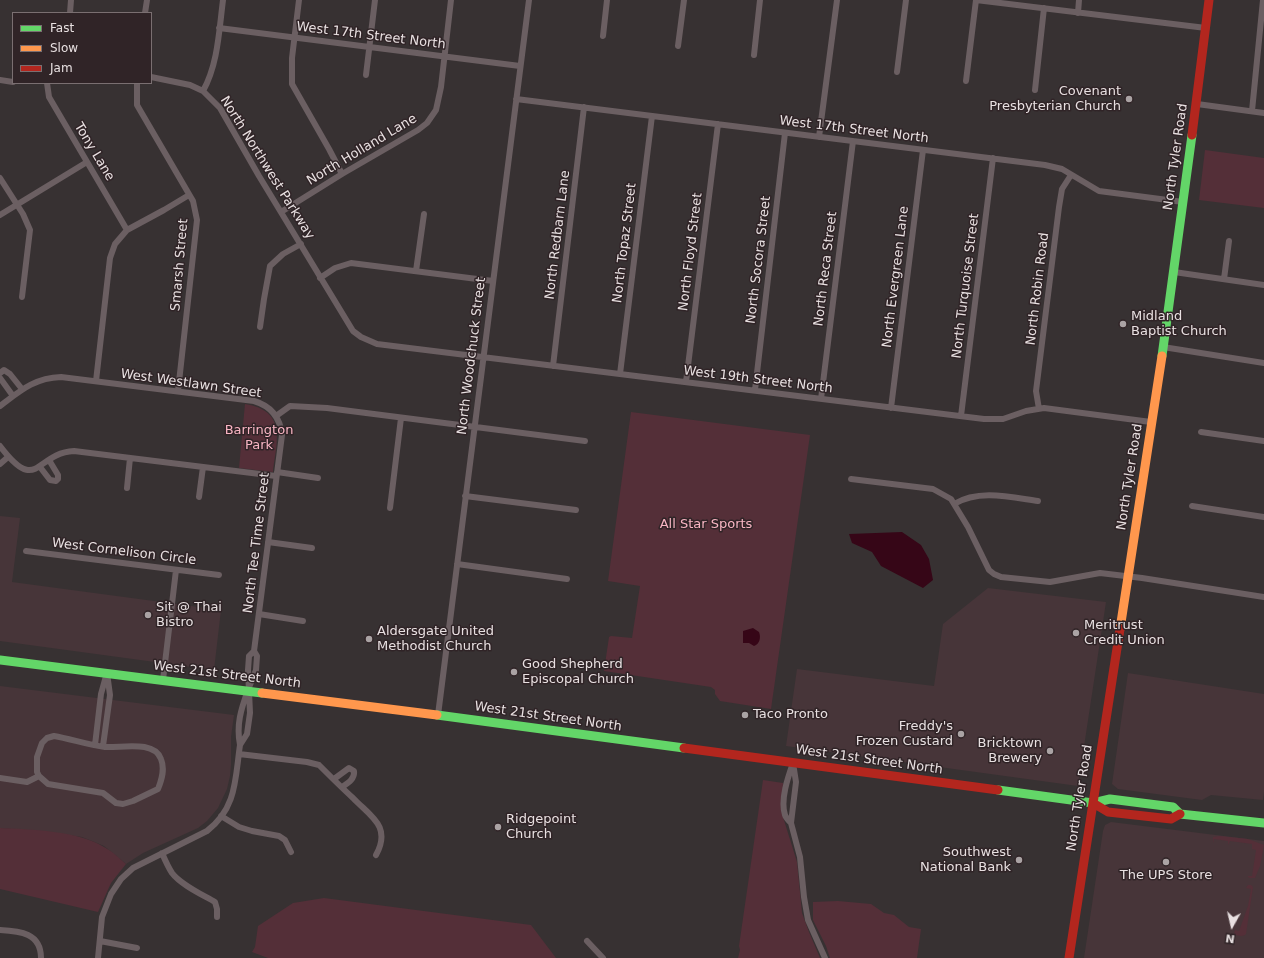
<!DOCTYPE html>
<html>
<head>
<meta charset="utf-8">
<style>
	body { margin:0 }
	#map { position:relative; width:1264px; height:958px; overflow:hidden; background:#373132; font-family:"DejaVu Sans",sans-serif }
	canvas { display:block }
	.legend { position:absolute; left:12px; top:12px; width:140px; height:72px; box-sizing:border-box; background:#302427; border:1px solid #7a6f71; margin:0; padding:5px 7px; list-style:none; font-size:12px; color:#e8e0e1 }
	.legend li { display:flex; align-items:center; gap:8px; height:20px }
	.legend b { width:20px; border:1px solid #7a6f71 }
	.north { position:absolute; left:1212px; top:906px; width:40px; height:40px; -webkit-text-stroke:3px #302427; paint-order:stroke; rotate:188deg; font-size:11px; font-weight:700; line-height:16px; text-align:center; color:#e8e0e1 }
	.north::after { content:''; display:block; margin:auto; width:14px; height:18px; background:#e8e0e1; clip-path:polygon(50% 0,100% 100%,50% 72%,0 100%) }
</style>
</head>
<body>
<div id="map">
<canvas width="1264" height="958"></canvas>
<ul class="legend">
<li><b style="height:5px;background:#63d668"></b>Fast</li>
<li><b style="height:5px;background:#ff974d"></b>Slow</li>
<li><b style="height:5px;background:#b3261e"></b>Jam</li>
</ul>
<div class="north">N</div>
</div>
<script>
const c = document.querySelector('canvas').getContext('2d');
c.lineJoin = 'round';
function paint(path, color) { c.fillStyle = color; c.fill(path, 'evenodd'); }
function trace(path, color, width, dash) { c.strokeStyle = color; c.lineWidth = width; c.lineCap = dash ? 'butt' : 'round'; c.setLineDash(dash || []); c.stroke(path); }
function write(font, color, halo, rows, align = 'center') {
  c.font = font + ' "DejaVu Sans",sans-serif'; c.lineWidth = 3; c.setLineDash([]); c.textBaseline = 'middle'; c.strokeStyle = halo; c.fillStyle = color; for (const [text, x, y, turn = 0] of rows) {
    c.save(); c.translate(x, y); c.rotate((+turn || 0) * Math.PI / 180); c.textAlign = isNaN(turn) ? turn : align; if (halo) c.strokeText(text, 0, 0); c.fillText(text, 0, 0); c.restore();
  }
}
const built = new Path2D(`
	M0,516l20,2 -8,64 209,28 -7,60 -214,-29z
	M988,588l118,14 -28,184 -292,-40 11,-77 137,17 9,-62z
	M1128,673l136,21v98l-1,8 -52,-5 -9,5 -84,-11 -6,-5z
	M0,686l234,29 -3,22v28l-1,11 -3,13 -9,19 -11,13 -9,7 -55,25 -17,11 -22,-18 -22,-9 -28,-4 -54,-5z
	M1111,822l153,19v117h-180l19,-127 2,-6z`);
const green = new Path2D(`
	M1205,150l59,8v50l-65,-8z
	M245,404c42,7 32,36 28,68l-34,-4z
	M631,412l179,23 -39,274 -51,-8 -5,-7v-4l-4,-3 -107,-16 5,-34 2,-1 21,2 8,-52 -32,-5z
	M763,780l20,3 -1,24 1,10 14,45 5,51 7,19 11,26h-82l2,-8 -1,-4z
	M0,828c29,1 80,3 104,19 8,4 15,11 22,17l-15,19 -13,29 -98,-23z
	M1220,836l28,3 16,6 -4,21 -5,12h-5l-2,-1v-1h4l4,-26 -4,-1v-5l-22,-3 -2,4v-4l-14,-2 -1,4v-6z
	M1248,885h3l2,2 -7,47c-2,3 -9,2 -12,0l1,-4 4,1 9,-25 3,-17 -5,-1z
	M324,898l207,27 25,33h-288l-16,-6 3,-5 3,-21 35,-23z
	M838,901l33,3 13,9 10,2 15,12 12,2 -4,29h-87l-4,-12 -13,-26v-18z`);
const water = new Path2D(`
	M902,532l19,13 8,14 4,21 -10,8 -42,-22 -9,-14 -20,-9 -3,-9z
	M753,628l6,4c2,5 1,12 -5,14l-5,-3h-6v-12z`);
const street = new Path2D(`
	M299,0l-7,58v26l37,65 13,25
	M976,0l230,28
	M70,13l1,-13
	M145,13l2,-13
	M1078,13l1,-13
	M219,28l301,38
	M603,36l4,-36
	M678,46l6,-46
	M754,55l6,-55
	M897,72l9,-72
	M366,75l9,-75
	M151,77l39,8 13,6 17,17 39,68 94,155 8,6 16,7 607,75h19l23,-8 18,-3 107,14
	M0,80l13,2
	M966,81l10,-81
	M47,83l2,14 78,133
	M137,83v22l56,96 4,19 -19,171
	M1035,90l9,-82
	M203,91c15,-27 16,-60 20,-91
	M516,99l529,66 17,4 37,22 84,11
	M1197,104l67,9
	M1252,111l11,-111
	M819,137l18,-137
	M0,178l23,36 7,16 -8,67
	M281,212l61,-38 76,-44 9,-7 9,-13 5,-23 10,-87
	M0,215l87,-53
	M416,271l8,-57
	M1174,272l90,13
	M320,278l15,-10 16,-5 142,18
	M1224,279l5,-38
	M260,327l4,-28 6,-33 13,-12 18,-10
	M1163,347l101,16
	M553,366l31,-259
	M0,373l4,-3 6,4 12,15
	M620,374l32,-258
	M0,378l13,18
	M96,381l14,-123 5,-14 12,-14 37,-20 25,-15
	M686,382l32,-258
	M755,390l30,-257
	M821,399l32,-258
	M0,406c20,-15 34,-28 61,-29l193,24c17,5 26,16 28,34l-28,216
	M891,408l32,-258
	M1039,409l-3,-18 23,-184 3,-18 9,-14
	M276,416l14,-10 37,2 258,33
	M961,416l32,-258
	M1201,432l63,9
	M0,446c38,50 35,7 74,5l202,25
	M0,464l8,-7
	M40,467l10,13 6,1 2,-2v-4l-9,-15
	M277,472l41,6
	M851,479l82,10 18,10 17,28 21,43 5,4 7,3 49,5 50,-9 42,5 122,19
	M127,488l3,-30
	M465,496l111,14
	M199,497l4,-30
	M954,504c25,-15 56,-7 84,-3
	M1192,506l72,11
	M390,508l11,-90
	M268,542l44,6
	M26,551l193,24
	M457,564l110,15
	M259,614l44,7
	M163,680l13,-110
	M248,690l8,-20 1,-14 -3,-5 -5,5 -1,14 2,43 -3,21 -7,11c-4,-20 1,-36 8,-55
	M438,715l91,-715
	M54,736c17,3 34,9 51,11 17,1 49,-7 56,12 4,10 1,20 -3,30l-25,12 -10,3 -7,-1 -13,-10 -55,-9 -9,-8 -2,-4v-15l5,-14 5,-5z
	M95,745l6,-51 5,-18
	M103,746l7,-51 -3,-22
	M239,754l68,8 12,3c11,11 22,22 34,33 17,18 39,28 23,57
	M793,763l3,19 -5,41c-2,-2 -5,-5 -6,-8 -5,-15 3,-38 8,-52z
	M0,778l27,4 12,-6
	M334,779l15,-11 5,3c1,8 -6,12 -12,16
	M221,816l18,11 13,4 27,5 6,4 6,12
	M791,823l9,34 4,40 4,23 17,38
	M162,853c3,7 6,14 10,20 9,12 31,22 43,29l2,7v8
	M0,930c20,1 41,3 41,28
	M100,941l37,7
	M587,941l16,17
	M98,958l4,-41 9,-23 10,-15 12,-11 74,-37c30,-23 28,-52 33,-86`);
const fast = new Path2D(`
	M1162,356l30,-221
	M0,660l262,33
	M437,715l247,33
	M998,790l95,13 17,-4 63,8 7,7 84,9`);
const slow = new Path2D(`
	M1120,629l42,-273
	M262,693l175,22`);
const jam = new Path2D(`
	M1192,135l17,-135
	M684,748l314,42
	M1093,803l15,9 63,7 9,-5
	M1069,958l51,-329`);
const markers = [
	[1129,99,4,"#aaa3a4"],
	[1123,324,4,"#aaa3a4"],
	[148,615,4,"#aaa3a4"],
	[1076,633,4,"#aaa3a4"],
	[369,639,4,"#aaa3a4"],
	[514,672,4,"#aaa3a4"],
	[745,715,4,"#aaa3a4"],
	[961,734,4,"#aaa3a4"],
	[1050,751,4,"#aaa3a4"],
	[498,827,4,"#aaa3a4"],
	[1019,860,4,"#aaa3a4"],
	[1166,862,4,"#aaa3a4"]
];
const streetNames = [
	["West 17th Street North",371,36,7],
	["West 17th Street North",854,130,7],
	["North Holland Lane",362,150,-31],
	["Tony Lane",94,152,59],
	["North Tyler Road",1176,157,-82],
	["North Northwest Parkway",267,168,58],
	["North Redbarn Lane",558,235,-83],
	["North Topaz Street",625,243,-83],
	["North Floyd Street",691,252,-83],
	["North Socora Street",759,260,-83],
	["Smarsh Street",180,265,-85],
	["North Reca Street",826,269,-83],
	["North Evergreen Lane",896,277,-83],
	["North Turquoise Street",966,286,-83],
	["North Robin Road",1038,289,-83],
	["North Woodchuck Street",472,356,-83],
	["West 19th Street North",758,380,7],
	["West Westlawn Street",191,384,8],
	["North Tyler Road",1130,477,-81],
	["North Tee Time Street",257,543,-83],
	["West Cornelison Circle",124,552,7],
	["West 21st Street North",227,675,7],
	["West 21st Street North",548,717,8],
	["West 21st Street North",869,760,8],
	["North Tyler Road",1080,798,-81]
];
const poiNames = [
	["Covenant",1121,92,"right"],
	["Presbyterian Church",1121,107,"right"],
	["Midland",1131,317],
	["Baptist Church",1131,332],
	["Sit @ Thai",156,608],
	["Bistro",156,623],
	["Meritrust",1084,626],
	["Credit Union",1084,641],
	["Aldersgate United",377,632],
	["Methodist Church",377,647],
	["Good Shepherd",522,665],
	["Episcopal Church",522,680],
	["Taco Pronto",753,715],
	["Freddy's",953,727,"right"],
	["Frozen Custard",953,742,"right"],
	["Bricktown",1042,744,"right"],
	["Brewery",1042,759,"right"],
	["Ridgepoint",506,820],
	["Church",506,835],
	["Southwest",1011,853,"right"],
	["National Bank",1011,868,"right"],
	["The UPS Store",1166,876,"center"]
];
const parkNames = [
	["Barrington",259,431],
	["Park",259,446],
	["All Star Sports",706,525]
];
paint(built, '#473539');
paint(green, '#542f38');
paint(water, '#360617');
trace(street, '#6b5f62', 6);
trace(fast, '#63d668', 9);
trace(slow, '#ff974d', 9);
trace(jam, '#b3261e', 9);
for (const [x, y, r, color] of markers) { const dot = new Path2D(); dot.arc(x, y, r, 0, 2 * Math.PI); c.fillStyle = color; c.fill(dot); trace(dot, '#302427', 1.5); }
write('13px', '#e8e0e1', '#302427', streetNames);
write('13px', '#e8e0e1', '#302427', poiNames, 'left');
write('13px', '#f8b5c3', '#302427', parkNames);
</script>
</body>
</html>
